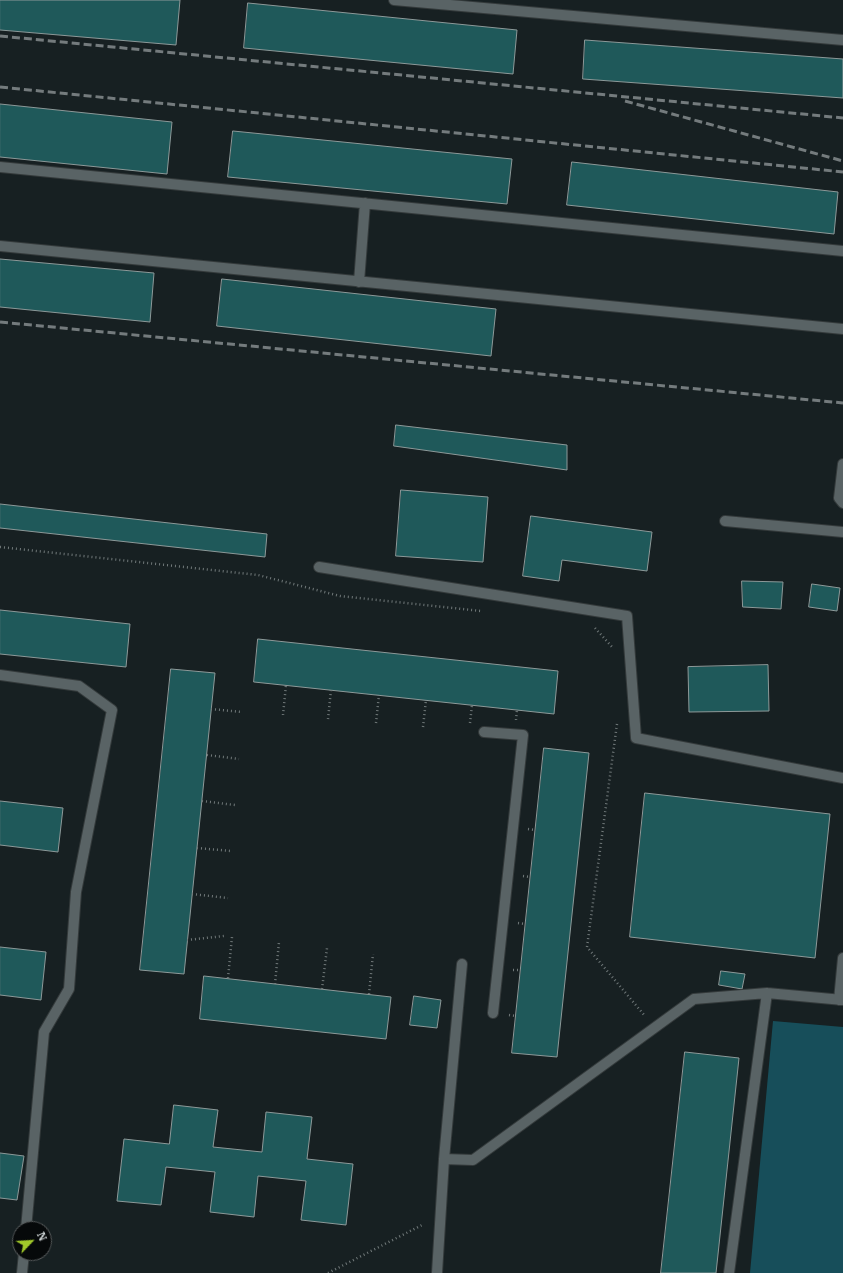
<!DOCTYPE html>
<html>
<head>
<meta charset="utf-8">
<style>
	body { margin:0 }
	#map { position:relative; width:843px; height:1273px; overflow:hidden; background:#172022; font-family:"IBM Plex Serif",serif }
	canvas { display:block }
	.north { position:absolute; left:12px; top:1221px; width:40px; height:40px; box-sizing:border-box; background:#06090a; border:1px solid #565a5b; border-radius:50%; rotate:65deg; font-size:11px; font-weight:700; line-height:16px; text-align:center; color:#ced4d5 }
	.north::after { content:''; display:block; margin:auto; width:14px; height:18px; background:#a1c92a; clip-path:polygon(50% 0,100% 100%,50% 72%,0 100%) }
</style>
</head>
<body>
<div id="map">
<canvas width="843" height="1273"></canvas>
<div class="north">N</div>
</div>
<script>
const c = document.querySelector('canvas').getContext('2d');
c.lineJoin = 'round';
function paint(path, color) { c.fillStyle = color; c.fill(path, 'evenodd'); }
function trace(path, color, width, dash) { c.strokeStyle = color; c.lineWidth = width; c.lineCap = dash ? 'butt' : 'round'; c.setLineDash(dash || []); c.stroke(path); }
const forest = new Path2D(`
	M773,1021l70,6v246h-93z`);
const building = new Path2D(`
	M0,0h180l-4,45 -176,-15z
	M248,3l269,27 -4,44 -269,-26z
	M585,40l258,19v39l-260,-19z
	M0,104l172,18 -5,52 -167,-17z
	M233,131l279,28 -5,45 -279,-27z
	M572,162l266,30 -4,42 -267,-29z
	M0,259l154,14 -4,49 -150,-15z
	M222,279l274,30 -5,47 -274,-30z
	M396,425l171,20v25l-173,-24z
	M401,490l87,7 -5,65 -87,-6z
	M0,504l267,30 -2,23 -265,-29z
	M531,516l121,16 -5,39 -85,-11 -3,21 -36,-5z
	M742,581l41,1 -2,27 -38,-2z
	M812,584l28,4 -3,23 -28,-4z
	M0,610l130,14 -4,43 -126,-13z
	M258,639l300,32 -4,43 -300,-32z
	M768,665l1,46 -80,1 -1,-45z
	M171,669l44,4 -31,301 -44,-4z
	M544,748l45,5 -32,304 -45,-4z
	M645,793l185,21 -15,144 -185,-21z
	M0,801l63,7 -5,44 -58,-7z
	M0,947l46,5 -5,48 -41,-5z
	M721,971l24,3 -3,15 -23,-4z
	M204,976l187,21 -5,42 -186,-20z
	M414,996l27,4 -4,28 -27,-3z
	M685,1052l54,6 -23,215h-55z
	M174,1105l44,5 -5,37 49,5 4,-40 46,5 -5,42 46,5 -7,61 -45,-5 5,-39 -48,-5 -4,41 -44,-5 5,-40 -49,-5 -5,38 -44,-4 7,-62 45,5z
	M0,1153l24,3 -7,44 -17,-2z`);
const path = new Path2D(`
	M0,547l258,28 82,21 141,15
	M595,628l18,20
	M211,709l31,3
	M283,715l3,-30
	M328,719l3,-29
	M516,720l1,-10
	M376,723l3,-28
	M470,723l2,-18
	M617,724l-30,223 58,69
	M423,727l3,-27
	M207,755l32,4
	M202,801l33,4
	M528,829l7,1
	M197,848l34,3
	M523,876l7,1
	M192,894l36,4
	M518,923l7,1
	M187,940l37,-4
	M513,970h8
	M228,978l4,-41
	M275,984l4,-42
	M322,989l5,-41
	M369,994l4,-40
	M509,1015l7,1
	M328,1273l96,-49`);
const minor = new Path2D(`
	M394,0l449,40
	M0,167l843,84
	M0,246l843,83
	M359,282l6,-79
	M843,464l-4,34 4,5
	M725,521l118,11
	M319,567l308,49 9,122 207,40
	M0,675l79,11 33,24 -36,182 -7,97 -25,43 -18,197
	M484,732l39,3 -30,278
	M462,964l-18,195 29,1 221,-161 73,-6 76,7
	M839,1000l4,-42
	M22,1273l2,-20
	M437,1273l7,-114
	M729,1273l38,-280`);
const rail = new Path2D(`
	M0,36l843,82
	M0,87l843,85
	M625,101l218,60
	M0,322l843,81`);
paint(forest, '#174e5a');
paint(building, '#1f595a');
trace(building, '#8d9999', 1);
trace(minor, '#343a3b', 12);
trace(path, '#71797a', 2.5, [1, 3]);
trace(minor, '#596365', 10);
trace(rail, '#747b7d', 3, [8, 4]);
</script>
</body>
</html>
